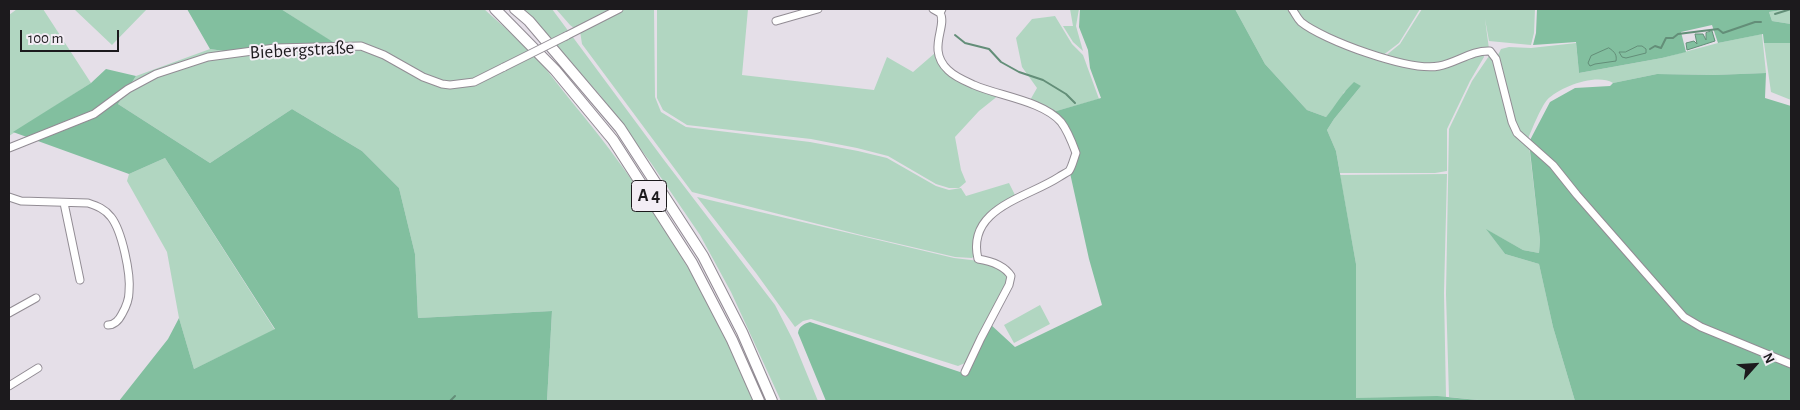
<!DOCTYPE html>
<html>
<head>
<meta charset="utf-8">
<style>
	body { margin:0 }
	#map { position:relative; width:1800px; height:410px; overflow:hidden; background:#e5dfe8; font-family:"Alegreya Sans",sans-serif }
	canvas { display:block }
	.frame { position:absolute; inset:0; border:10px solid #1c1a1d; pointer-events:none }
	.north { position:absolute; left:1730px; top:340px; width:50px; height:50px; -webkit-text-stroke:4px #f3edf5; paint-order:stroke; rotate:64deg; font-size:14px; font-weight:700; line-height:20px; text-align:center; color:#1c1a1d }
	.north::after { content:''; display:block; margin:auto; width:18px; height:22px; background:#1c1a1d; clip-path:polygon(50% 0,100% 100%,50% 72%,0 100%) }
	.scale { position:absolute; left:20px; top:30px; width:99px; height:22px; box-sizing:border-box; border:2px solid #1c1a1d; border-top:0; padding-left:6px; font-size:15px; line-height:18px; white-space:nowrap; color:#1c1a1d; -webkit-text-stroke:4px #f3edf5; paint-order:stroke }
</style>
</head>
<body>
<div id="map">
<canvas width="1800" height="410"></canvas>
<div class="frame"></div>
<div class="north">N</div>
<div class="scale">100 m</div>
</div>
<script>
const c = document.querySelector('canvas').getContext('2d');
c.lineJoin = 'round';
function paint(path, color) { c.fillStyle = color; c.fill(path, 'evenodd'); }
function trace(path, color, width, dash) { c.strokeStyle = color; c.lineWidth = width; c.lineCap = dash ? 'butt' : 'round'; c.setLineDash(dash || []); c.stroke(path); }
function write(font, color, halo, rows, align = 'center') {
  c.font = font + ' "Alegreya Sans",sans-serif'; c.lineWidth = 4; c.setLineDash([]); c.textBaseline = 'middle'; c.strokeStyle = halo; c.fillStyle = color; for (const [text, x, y, turn = 0] of rows) {
    c.save(); c.translate(x, y); c.rotate((+turn || 0) * Math.PI / 180); c.textAlign = isNaN(turn) ? turn : align; if (halo) c.strokeText(text, 0, 0); c.fillText(text, 0, 0); c.restore();
  }
}
const green = new Path2D(`
	M17,9h26l48,74 -82,53v-121z
	M74,9h73l-35,36z
	M281,9h203c19,17 40,35 58,55 14,18 28,36 43,54 70,87 126,179 168,283h-206l5,-90 -134,7 -3,-64 -16,-66 -37,-37 -70,-42 -82,54 -92,-59 18,-28 74,-27 14,2 108,-9z
	M524,9h28l112,151 111,145 18,35 25,61h-37l-50,-109 -31,-57 -49,-72 -51,-68z
	M556,9h59l-41,19 -4,-3z
	M623,9h31l1,88 6,15 25,15 124,15 48,9 29,7 49,28 13,4 12,-2 5,8 43,-13 7,14c-12,10 -40,27 -42,43 -1,5 1,11 0,16l-2,2 -17,-1 -90,-21 -173,-44 -110,-148 -2,-13z
	M657,9h91l-6,66 132,15 13,-33 26,15 22,-19 6,12 58,30 -20,16 -24,26 6,33 5,12 -7,6h-10l-13,-4 -48,-28 -31,-8 -46,-9 -124,-14 -24,-15 -6,-12z
	M1070,9h9l-3,17 7,25 -10,-9 -10,-16h10z
	M1235,9h56l6,10 37,21 94,29 55,-16 1,4 -14,24 -23,48v42l-12,2h-95l-4,-22 -9,-21 7,-11 27,-33 -17,6 -4,9 -14,16 -19,-7 -42,-46z
	M1294,9h126l-21,34 -17,13 -11,-3 -63,-29z
	M1422,9h113l-1,24 -3,12 -42,-4 -4,-22 4,30 -50,16 -12,1 -43,-9 16,-13z
	M1791,9v15l-19,-3 -3,-9z
	M1055,16l17,28 11,11 16,44 -46,13 -24,-10 8,-14 -15,-21 -6,-29 16,-19z
	M1762,34l4,39 -52,2 -57,-1 -44,9c-17,-10 -53,4 -66,17 -6,7 -15,29 -19,39l-9,-9 -4,-10 -17,-65 3,-6 8,-2 22,1 45,-5 3,30 83,-15 56,-15z
	M1764,43h27v57l-20,-8z
	M1489,56l6,4 17,63 17,22 11,95 -1,13 -16,-3 -36,-20 18,24 34,10 14,63 22,74h-87l-39,-4 -3,-103 3,-165 23,-48z
	M165,158l110,172 -81,39 -15,-51 -12,-66 -40,-71 2,-7z
	M1447,174l-3,119 2,104 -90,1v-134l-16,-89z
	M697,197l257,61 34,4 22,14 -41,82 -4,5 -7,3 -147,-47 -8,2 -8,6 -39,-54z
	M1040,305l10,19 -36,19 -10,-18z`);
const forest = new Path2D(`
	M187,9h94l52,33 -109,9 -14,-2z
	M1080,9h155l30,55 42,46 19,7c10,-12 17,-25 28,-35l7,4 -27,33 -7,11 9,21 20,113v134l81,-2 51,5h-662l-28,-68c1,-7 6,-9 12,-11l156,52 24,-50 25,23 87,-42 -13,-46 -19,-86 8,-20 -25,-41 48,-14 -11,-30 -2,-18 -9,-23z
	M1537,9h253l-21,3 3,9 19,3v19h-27l-1,-9 -45,9 -6,-18 -31,7 5,20 -24,6 -83,15 -3,-31 -43,3 3,-12z
	M106,69l30,7 -18,28 92,59 82,-54 70,42 37,37 16,66 3,64 134,-7 -5,90h-428l49,-62 11,-21 15,51 81,-40 -110,-171 -36,16 -116,-42 78,-49z
	M1766,73l-1,25 26,8v295h-216l-22,-74 -14,-63 -34,-10 -19,-25 37,21 16,3 1,-13 -11,-98 21,-40 25,-14 35,-2 3,-3 44,-9 57,1z`);
const water = new Path2D(`
	M1712,31l3,10 -28,9 -1,-7 8,-2 3,3 -2,-10h8l3,6v-7z
	M1638,46h4l4,3v4l-20,5 -4,-1 -3,-5h6z
	M1609,48c6,4 8,7 7,13l-21,3 -5,2 -2,-3 3,-7z`);
const stream = new Path2D(`
	M1775,14l16,-5
	M955,35l10,8 24,6 12,13 18,10 24,8 23,14 9,9
	M1650,49l5,-3 6,2 5,-10h7l5,-4 40,-5 5,4 32,-11h6
	M450,401l5,-5`);
const minor = new Path2D(`
	M933,9l7,4
	M942,9l-2,4c8,13 -14,36 8,57 7,7 17,11 26,15 25,11 69,16 87,37 7,9 11,20 15,31 -2,5 -4,14 -7,18 -3,2 -7,4 -10,6 -32,21 -93,31 -81,82 13,2 26,6 33,17l-2,9 -28,53 -16,34
	M1292,9c3,4 5,9 9,13 22,18 109,50 138,44 17,-3 33,-16 51,-15l6,8 16,63 5,11 36,32 24,30 107,122 17,10 90,37
	M776,21l42,-12
	M566,36l53,-27
	M9,148l85,-34 34,-25 28,-15 52,-17 67,-9 86,-2 23,9 39,22 19,7 8,1 24,-3 30,-15
	M9,197l12,4 67,2c9,3 17,6 23,14 11,14 20,57 18,75 0,8 -3,15 -7,22 -3,6 -7,11 -14,11
	M64,203l16,77
	M9,313l27,-15
	M9,386l29,-18`);
const highway = new Path2D(`
	M495,9l60,61 58,70 79,123 40,77 27,61
	M515,9l14,12 91,107 83,128 39,76 30,69`);
const minorBridge = new Path2D(`
	M504,67l62,-31`);
const shields = [
	[649,196,35]
];
const shieldNames = [
	["A 4",649,196]
];
const streetNames = [
	["Biebergstraße",302,50,-3]
];
paint(green, '#b1d6c1');
paint(forest, '#82bf9f');
paint(water, '#82bf9f');
trace(water, '#638e78', 1);
trace(stream, '#638e78', 2);
trace(minor, '#928c94', 9);
trace(highway, '#928c94', 12);
trace(minor, '#fff', 7);
trace(highway, '#fff', 10);
trace(minorBridge, '#928c94', 9, []);
trace(minorBridge, '#fff', 7);
for (const [x, y, w] of shields) { const box = new Path2D(); box.roundRect(x - w / 2, y - 15.5, w, 31, 4); c.fillStyle = '#f3edf5'; c.fill(box); trace(box, '#1c1a1d', 1); }
write('bold 18px', '#1c1a1d', null, shieldNames);
write('19px', '#1c1a1d', '#f3edf5', streetNames);
</script>
</body>
</html>
